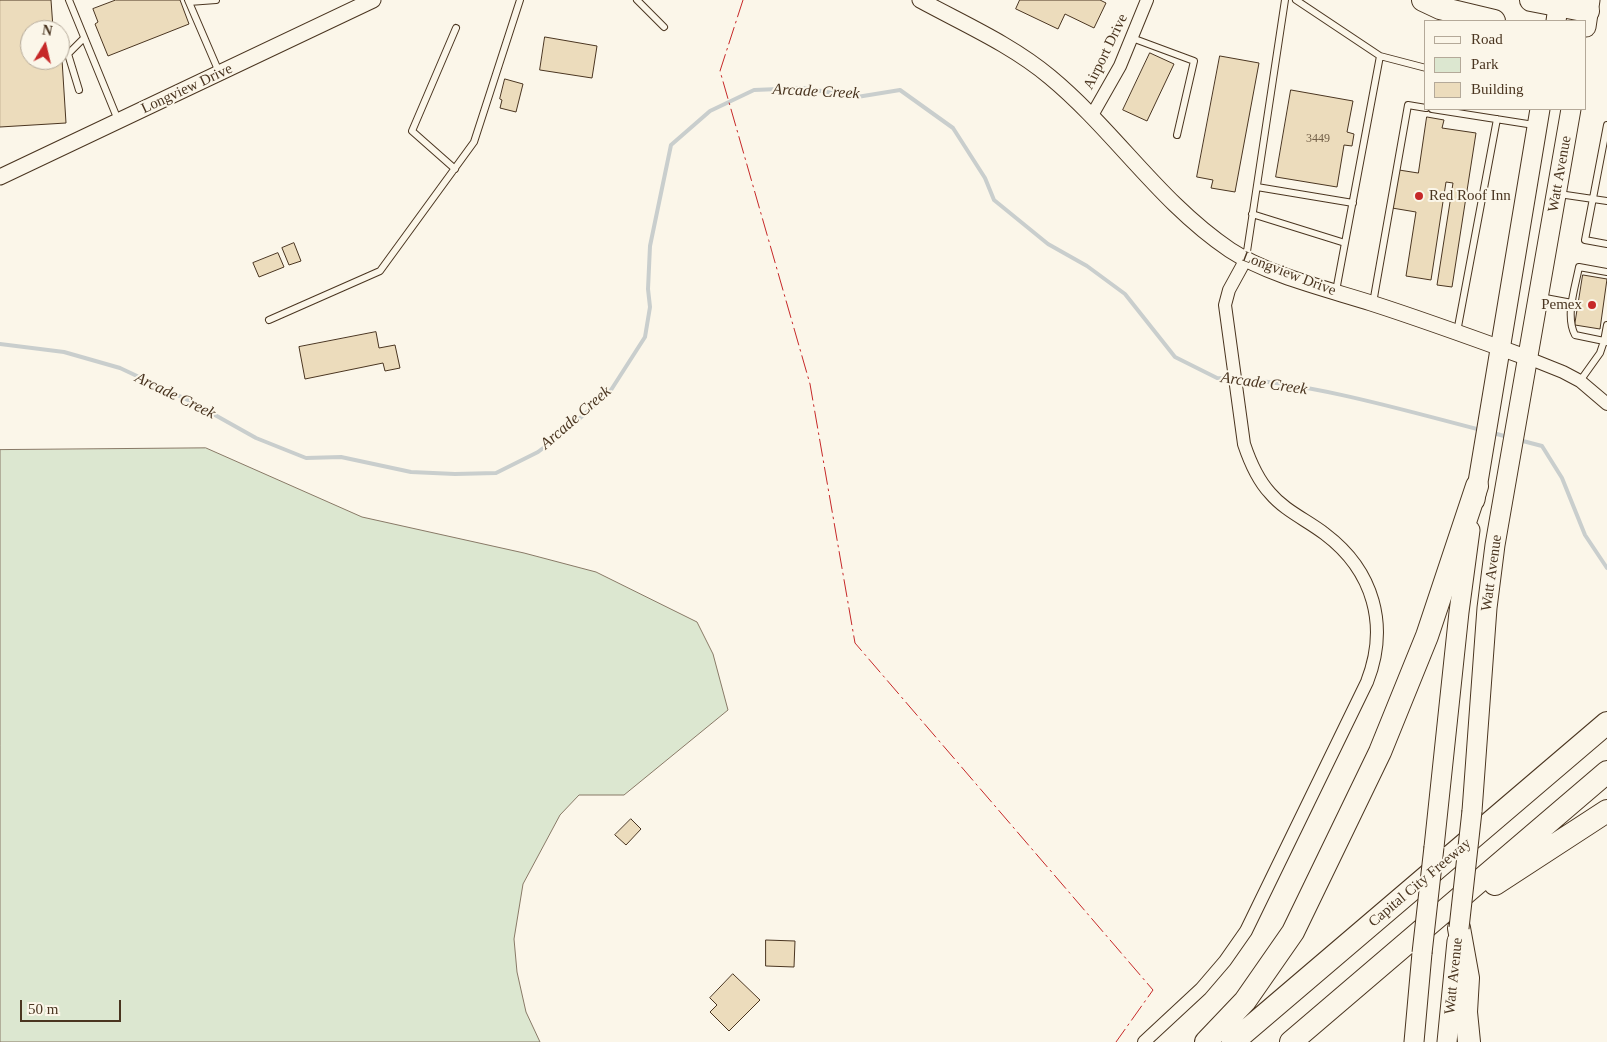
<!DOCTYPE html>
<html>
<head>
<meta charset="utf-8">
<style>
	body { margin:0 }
	#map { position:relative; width:1607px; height:1042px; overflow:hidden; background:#fbf6e9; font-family:"Times New Roman",serif }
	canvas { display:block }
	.legend { position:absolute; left:1424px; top:20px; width:162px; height:90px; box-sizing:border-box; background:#fbf6e9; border:1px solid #b4a999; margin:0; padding:6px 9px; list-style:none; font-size:15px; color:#4a3520 }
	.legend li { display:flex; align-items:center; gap:10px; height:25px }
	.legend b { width:25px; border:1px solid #b4a999 }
	.north { position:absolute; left:20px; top:20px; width:50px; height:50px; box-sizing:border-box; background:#fbf6e9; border:1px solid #b4a999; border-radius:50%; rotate:9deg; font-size:14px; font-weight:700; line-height:20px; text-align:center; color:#4a3520 }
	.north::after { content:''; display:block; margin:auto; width:18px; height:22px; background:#c62828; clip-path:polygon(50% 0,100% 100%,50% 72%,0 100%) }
	.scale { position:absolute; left:20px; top:1000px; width:101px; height:22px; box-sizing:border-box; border:2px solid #4a3520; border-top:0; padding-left:6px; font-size:15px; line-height:18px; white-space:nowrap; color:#4a3520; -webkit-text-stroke:4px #fbf6e9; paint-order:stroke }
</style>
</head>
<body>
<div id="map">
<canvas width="1607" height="1042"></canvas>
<ul class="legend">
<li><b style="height:6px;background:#fbf6e9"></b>Road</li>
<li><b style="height:14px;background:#dce7d0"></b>Park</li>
<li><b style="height:14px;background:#ecdcbc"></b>Building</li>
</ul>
<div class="north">N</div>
<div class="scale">50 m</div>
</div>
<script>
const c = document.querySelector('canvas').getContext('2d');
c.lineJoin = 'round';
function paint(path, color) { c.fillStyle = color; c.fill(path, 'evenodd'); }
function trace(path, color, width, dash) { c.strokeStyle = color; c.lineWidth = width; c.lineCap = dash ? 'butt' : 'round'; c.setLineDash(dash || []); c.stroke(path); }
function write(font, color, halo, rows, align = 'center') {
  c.font = font + ' "Times New Roman",serif'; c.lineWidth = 4; c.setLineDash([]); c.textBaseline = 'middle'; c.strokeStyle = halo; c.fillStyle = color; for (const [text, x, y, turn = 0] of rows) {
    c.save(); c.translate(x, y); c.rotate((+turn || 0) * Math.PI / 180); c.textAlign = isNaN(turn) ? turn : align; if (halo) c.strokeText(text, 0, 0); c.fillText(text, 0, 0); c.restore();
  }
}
const green = new Path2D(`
	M206,448l156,69 162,36 72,19 101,50 16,32 15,56 -104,85h-45l-19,20 -37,69 -9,55 3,33 9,40 14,30h-540v-592z`);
const stream = new Path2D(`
	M0,344l64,8 56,16 70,33 66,37 50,20 35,-1 70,15 44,2 41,-1 42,-21 30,-23 43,-39 34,-53 5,-30 -2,-18 2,-43 21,-101 39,-34 44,-21 49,-2 54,9 43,-7 53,38 32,50 9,22 54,44 39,22 38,28 50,63 42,21 15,1
	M1239,379c80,6 164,31 242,51
	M1493,433l15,4
	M1519,440l23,6 20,32 23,57 22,33`);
const building = new Path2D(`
	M0,0h51l2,28h7l6,95 -66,4zM30,30h30v30h-30z
	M116,0h64l9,24 -81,32 -13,-32 3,-2 -5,-13z
	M1020,0h80l6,3 -12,25 -29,-14 -7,15 -42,-20z
	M545,37l52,9 -5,32 -52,-8z
	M1150,53l24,11 -27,57 -24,-11z
	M1220,56l39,7 -24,129 -24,-4 2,-8 -16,-3z
	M505,79l18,5 -7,28 -16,-4 2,-8 -2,-1z
	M1291,90l62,11 -6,31 7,2 -2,12 -8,-1 -7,42 -61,-10z
	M1427,117l17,3 -2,8 34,5 -24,154 -15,-2 16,-102 -7,-1 -15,98 -25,-4 10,-64 -24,-4 7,-38 19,3z
	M294,243l7,18 -12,4 -7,-17z
	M278,253l6,14 -25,10 -6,-14z
	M1583,275l24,4 -7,50 -25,-4z
	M376,332l3,16 16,-3 5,23 -15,3 -2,-8 -78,16 -6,-32z
	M631,819l10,10 -15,16 -11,-10z
	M766,940l29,1 -1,26 -28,-1z
	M733,974l27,26 -31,31 -19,-19 7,-7 -7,-7z`);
const service = new Path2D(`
	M69,0l49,120
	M188,0l31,72
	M637,0l27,27
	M1296,0l84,56 -44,235
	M189,2l27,-2
	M1132,38l62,23 -17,74
	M1380,56l46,12
	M79,90l-11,-36 16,-16
	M1432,109l102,16
	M1607,125l-22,115 22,4
	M455,169l-43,-38 44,-103
	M1257,187l96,16
	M1559,194l48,7
	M1252,214l93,29
	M1246,258l39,-258
	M1607,272l-28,-5c-4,21 -14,49 -4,68l29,6 3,-16
	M1540,297l32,6
	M1373,303l35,-198 18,3
	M269,320l111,-49 94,-129 46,-142
	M1457,332l40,-213
	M1580,381l20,-28 4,-12 2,1`);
const minor = new Path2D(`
	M1091,117l29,-51 27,-66
	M1528,358l35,14 17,9 27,23
	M1144,1042l57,-53 24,-28 21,-30 121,-249c22,-56 7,-111 -42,-148 -18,-14 -40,-23 -55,-41 -13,-14 -20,-31 -26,-49l-19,-139 4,-15 17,-31`);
const tertiary = new Path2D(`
	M920,0c44,24 92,45 130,77 64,53 110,126 180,173 38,25 97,39 141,53 53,17 105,36 157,55
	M0,177l373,-177`);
const primary = new Path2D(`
	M1556,21l3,-21
	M1586,27l4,-27
	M1475,500l65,-391
	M1472,811l15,-203 8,-63 76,-436
	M1434,847l25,-235 11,-82
	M1414,1042l8,-89
	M1447,1042l10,-101`);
const motorway = new Path2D(`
	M1423,0l17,8 54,13
	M1531,0l57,11
	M1495,884l112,-73
	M1459,928l9,50 -2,34 3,30
	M1206,1042l39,-41 48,-69 87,-180 47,-116 50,-150
	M1233,1042l374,-319
	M1291,1042l316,-270`);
const primaryBridge = new Path2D(`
	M1459,928l13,-117
	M1422,953l12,-106`);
const power = new Path2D(`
	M743,0l-23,71 90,313 45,259 298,347 -37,52`);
const markers = [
	[1419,196,5,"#c62828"],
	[1592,305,5,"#c62828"]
];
const numberNames = [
	["3449",1318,139]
];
const streetNames = [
	["Airport Drive",1106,52,-64],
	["Longview Drive",187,89,-25],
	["Watt Avenue",1560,174,-80],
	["Longview Drive",1289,274,21],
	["Watt Avenue",1492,573,-82],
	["Capital City Freeway",1420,883,-40],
	["Watt Avenue",1454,976,-84]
];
const poiNames = [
	["Red Roof Inn",1429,196],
	["Pemex",1582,305,"right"]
];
const waterNames = [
	["Arcade Creek",816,92,3],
	["Arcade Creek",1264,384,8],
	["Arcade Creek",175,396,26],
	["Arcade Creek",576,418,-41]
];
paint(green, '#dce7d0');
trace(green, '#887966', 1);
trace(stream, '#c9cecd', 4);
paint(building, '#ecdcbc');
trace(building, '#4a3520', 1);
trace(service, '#4a3520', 8);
trace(minor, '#4a3520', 14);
trace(tertiary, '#4a3520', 17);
trace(primary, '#4a3520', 21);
trace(motorway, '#4a3520', 24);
trace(service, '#fbf6e9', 6);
trace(minor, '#fbf6e9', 12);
trace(tertiary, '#fbf6e9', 15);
trace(primary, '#fbf6e9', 19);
trace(motorway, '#fbf6e9', 22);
trace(primaryBridge, '#4a3520', 21, []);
trace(primaryBridge, '#fbf6e9', 19);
trace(power, '#c62828', 1, [18, 4, 2.5, 4]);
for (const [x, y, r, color] of markers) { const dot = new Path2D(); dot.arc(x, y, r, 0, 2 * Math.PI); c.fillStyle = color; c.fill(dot); trace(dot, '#fbf6e9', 2); }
write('12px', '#725f47', null, numberNames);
write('15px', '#4a3520', '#fbf6e9', streetNames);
write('15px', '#4a3520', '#fbf6e9', poiNames, 'left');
write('italic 16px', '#4a3520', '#fbf6e9', waterNames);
</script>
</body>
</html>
